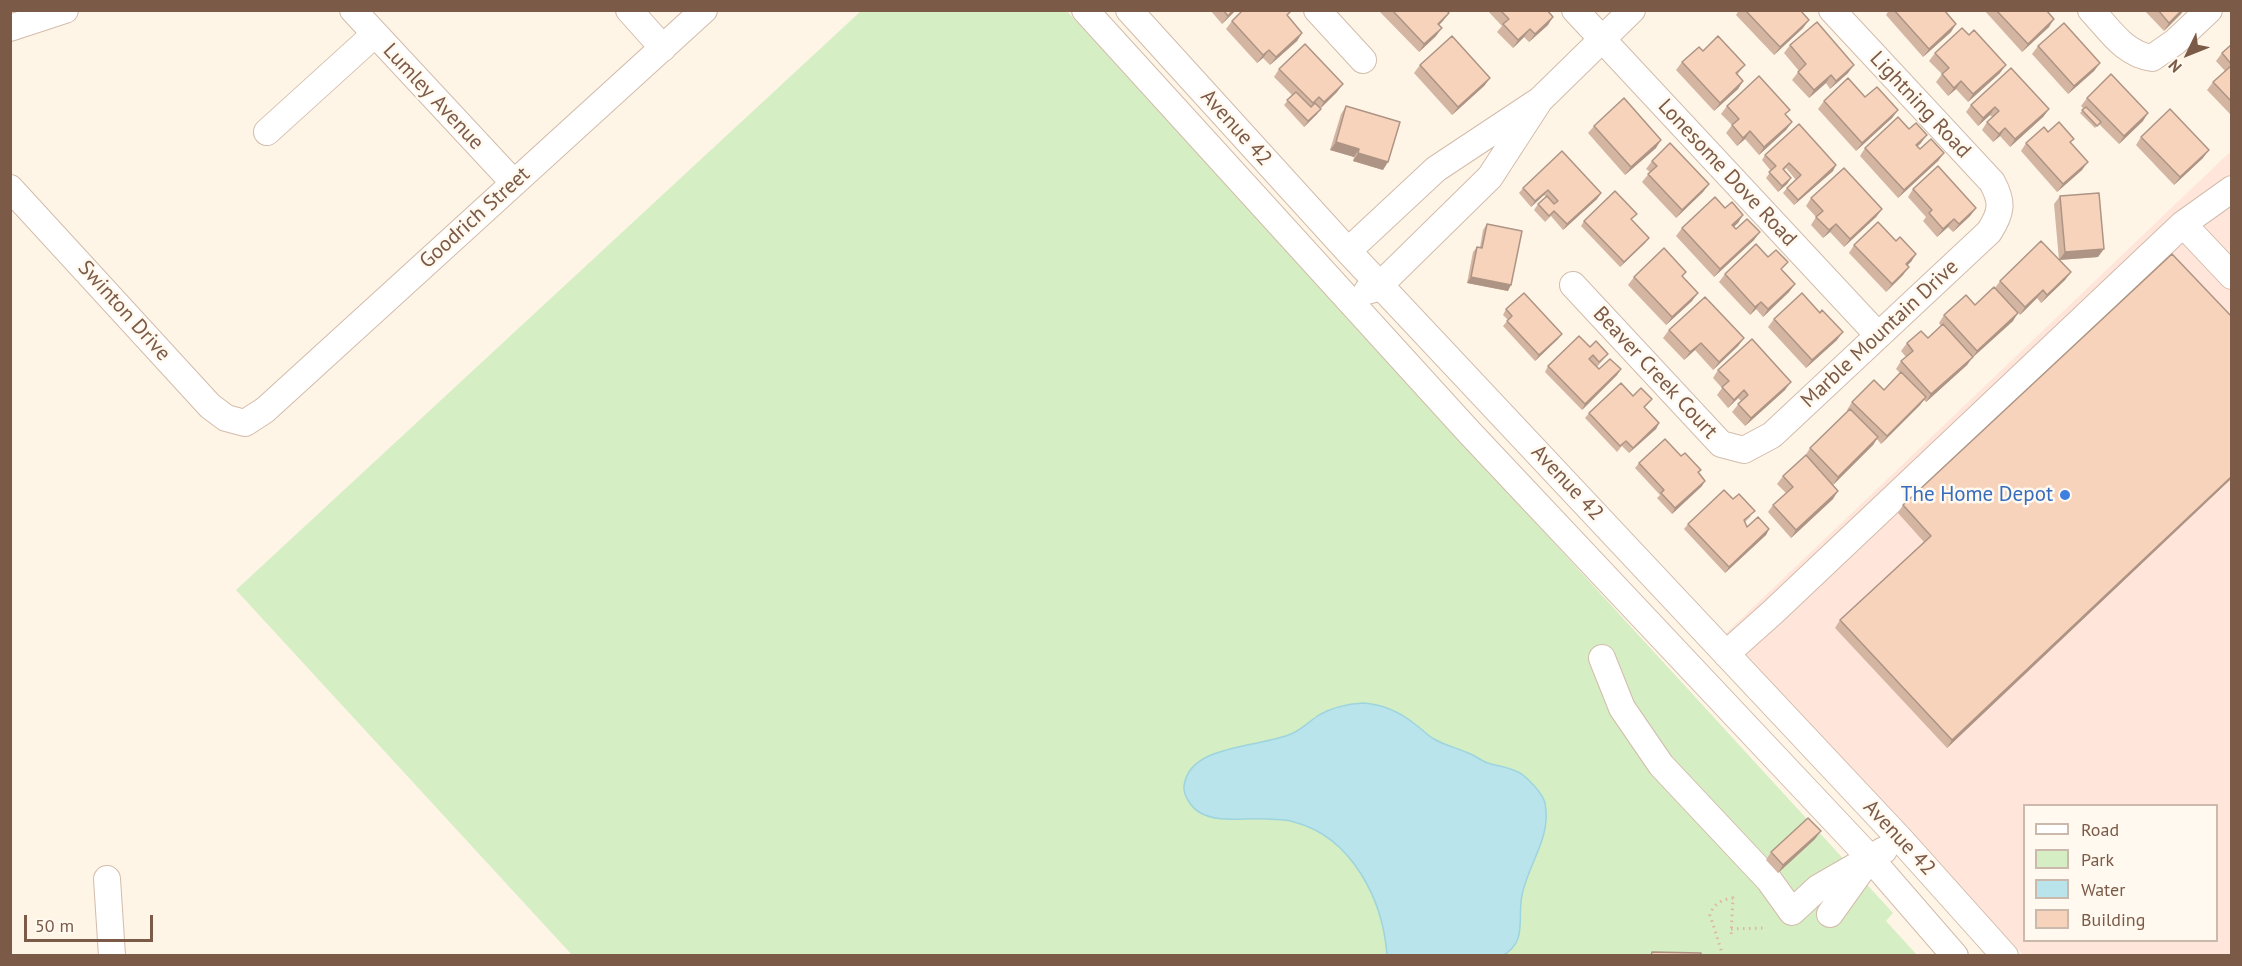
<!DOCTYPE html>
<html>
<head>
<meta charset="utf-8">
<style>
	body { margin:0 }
	#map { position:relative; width:2242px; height:966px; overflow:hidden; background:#fef5e7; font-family:"PT Sans",sans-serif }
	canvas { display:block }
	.frame { position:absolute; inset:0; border:12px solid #7c5a48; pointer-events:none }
	.legend { position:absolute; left:2023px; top:804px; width:195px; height:138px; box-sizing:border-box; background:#fff9ef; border:2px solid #cbb9ac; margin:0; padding:8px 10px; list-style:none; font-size:18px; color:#7c5a48 }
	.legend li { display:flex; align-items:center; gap:12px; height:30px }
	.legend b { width:30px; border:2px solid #cbb9ac }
	.north { position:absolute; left:2158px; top:24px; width:60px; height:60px; -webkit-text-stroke:4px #fff9ef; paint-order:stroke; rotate:227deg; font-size:16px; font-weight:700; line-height:24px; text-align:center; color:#7c5a48 }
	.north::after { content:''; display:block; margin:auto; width:21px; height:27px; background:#7c5a48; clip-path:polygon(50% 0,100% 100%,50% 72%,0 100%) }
	.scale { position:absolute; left:24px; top:915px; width:129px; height:27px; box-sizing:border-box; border:3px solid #7c5a48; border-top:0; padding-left:8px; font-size:18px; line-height:21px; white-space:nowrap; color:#7c5a48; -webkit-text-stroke:4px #fff9ef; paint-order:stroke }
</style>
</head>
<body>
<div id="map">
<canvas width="2242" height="966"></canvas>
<div class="frame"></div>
<ul class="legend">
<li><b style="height:8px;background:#fff"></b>Road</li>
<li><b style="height:16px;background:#d5eec3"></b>Park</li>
<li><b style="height:16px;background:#b9e4eb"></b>Water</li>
<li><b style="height:16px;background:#f7d3bc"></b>Building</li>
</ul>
<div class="north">N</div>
<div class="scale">50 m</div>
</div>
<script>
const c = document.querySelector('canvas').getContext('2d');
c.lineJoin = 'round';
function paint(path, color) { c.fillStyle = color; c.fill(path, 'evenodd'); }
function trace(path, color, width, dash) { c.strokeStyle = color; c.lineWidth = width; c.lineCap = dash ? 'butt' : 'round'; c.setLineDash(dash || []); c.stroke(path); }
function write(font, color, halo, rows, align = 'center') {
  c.font = font + ' "PT Sans",sans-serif'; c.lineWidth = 5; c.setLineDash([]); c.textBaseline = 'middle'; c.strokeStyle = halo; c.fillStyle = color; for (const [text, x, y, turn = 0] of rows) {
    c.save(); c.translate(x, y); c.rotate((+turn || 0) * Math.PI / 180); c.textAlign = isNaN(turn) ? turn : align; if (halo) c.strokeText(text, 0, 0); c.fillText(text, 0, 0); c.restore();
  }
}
const commercial = new Path2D(`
	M2231,151v804h-208l-300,-319zM2024,806h192v134h-192z`);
const green = new Path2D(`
	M861,11h206l826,902 -7,8 31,34h-1345l-336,-365z`);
const water = new Path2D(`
	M1363,703c20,1 37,9 53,22 6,4 12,11 18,14 10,6 23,9 34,14 7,2 13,8 20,10 12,4 24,4 35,12 8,7 19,17 22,28 7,34 -17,61 -23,92 -5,24 6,47 -20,61l-115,-1c-4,-55 -35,-118 -93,-133 -9,-3 -19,-2 -27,-3 -22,-2 -49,5 -68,-7 -8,-5 -16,-17 -15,-26 5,-43 79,-38 109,-53 9,-4 17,-12 26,-18 14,-8 28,-11 44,-12z`);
const path = new Path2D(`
	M1731,929l32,-1
	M1723,956l-13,-41c3,-11 13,-16 23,-17l-2,39`);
const minor = new Path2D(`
	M353,10l161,173
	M629,10l34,38
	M1085,10l384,422 401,426 85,98
	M1129,10l219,241 553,589 104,116
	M1317,10l46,50
	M1575,10l303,325
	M2091,10c19,20 33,44 61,48l23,-16 34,-32
	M10,28l55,-18
	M1540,100l92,-90
	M267,132l108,-98
	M10,188l200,218 16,12 19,5 20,-13 439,-400
	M2183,224l49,52
	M1348,251l88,-82 104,-69 -50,77 -109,107 -7,5 -7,2
	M1573,285l148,159 23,6 28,-15 217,-203c13,-20 14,-30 3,-50l-160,-172
	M1726,654l47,-42 410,-388 49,-35
	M1602,658l20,50 39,57 108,115 23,32 26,-24 66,-38
	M107,879l5,77
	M1830,914l35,-49`);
const wall = new Path2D(`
	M1210,10h26l-14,14z
	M1381,10h65l3,3 -10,12 -3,11 -17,16 -39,-40z
	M1487,10h60l1,15 -19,17 -5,-5 -11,11 -16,-16 5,-6z
	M1739,10h61l3,18 -29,27 -38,-40z
	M1889,10h55l7,22 -28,25 -37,-42z
	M1984,10h62l3,17 -27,25z
	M2144,10h40l-20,21z
	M1288,17l14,16 -5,8 -27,24 -7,-7 -6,5 -31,-34 6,-8z
	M2232,44v69l-2,1 -23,-24 6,-8 12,-11 -9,-10 6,-8z
	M1790,45l58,28 -18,16 -4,-6 -17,15 -17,-18 7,-9 -15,-18z
	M2038,46l62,17 -6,8 -26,23 -36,-40z
	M1703,51l42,14 -8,10 6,6 -5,8 -24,22 -38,-41 6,-8z
	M1935,53l65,20 -32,29 -12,-13 -8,7 -12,-14 6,-8 -13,-13z
	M1420,65l70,13 -6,8 -32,29 -38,-42z
	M1279,69l58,23 -17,16 -3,6 -13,13 -20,-22 8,-10 -18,-18z
	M1865,97l33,13 -6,8 -36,33 -38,-42 6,-8z
	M2087,98l56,23 -24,23 -20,-20 -4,4 -15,-15 4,-4 -3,-3z
	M1971,105l78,4 -6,8 -33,30 -10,-11 -7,6 -11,-12 5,-8 5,-5 -2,-2 -12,11 -12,-14z
	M1346,106l37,64 -30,-9 1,-4 -24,-7 11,-36z
	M1727,106l59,9 6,7 -6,8 -27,25 -14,-16 -8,7 -11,-13 6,-8 -11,-11z
	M1594,126l62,22 -31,27 -37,-42z
	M2048,132l23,11 11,27 -25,22 -36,-41 5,-8z
	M2141,137l62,21 -29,27 -38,-40z
	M1921,143l-4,4 3,2 24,4 -6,8 -40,37 -38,-42 5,-8z
	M1765,155l68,16 -39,34 -11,-12 4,-5 9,-8 -10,-12 -2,2 7,8 -4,6 -9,8 -12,-14 5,-7 -9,-11z
	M1652,161l57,23 -6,8 -27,26 -34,-36 8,-10 -4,-3z
	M1523,188l78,5 -4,6 -34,31 -12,-14 -6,6 -11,-12 4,-6 8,-7 -2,-2 -13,12 -12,-14z
	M1913,189l63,19 -6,8 -17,16 -5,-5 -11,10 -14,-16 3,-4 -18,-20z
	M2060,196l38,61 -39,3 -5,-56z
	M1811,198l71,11 -6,8 -32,30 -14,-15 -7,6 -12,-13 5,-8 -10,-11z
	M1725,208l18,7 -9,12 20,13 -40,37 -38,-41 6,-8z
	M1584,221l65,17 -4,5 -25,24 -39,-41z
	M1487,224l21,67 -41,-8 6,-31 4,-5h3l3,-17z
	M1896,241l20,13 -9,12 -4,9 -17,17 -37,-39 5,-8z
	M1782,270l13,14 -6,8 -26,25 -7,-8 -6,6 -31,-33 6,-8z
	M2071,272l-6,8 -24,23 -4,-5 -17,17 -5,-6 -2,12 -41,37 -5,7 -41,37 -2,-2 -4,5 -39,39 -4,-5 -4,6 -40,40v14l-42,39 -23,-26 5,-7 13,-12 -9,-9 6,-8 22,-20 5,-8 38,-37 -1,-1 5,-8 32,-12 16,-17 -4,-4 5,-8 5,-4 -5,-6 6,-8 21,-5 13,-12 -2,-3 5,-8 31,-10 20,-17 5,-7z
	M1634,277l58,24 -26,24 -38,-40z
	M1506,309l52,30 -23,22 -32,-35 5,-6 -5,-5z
	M1820,313l17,27 -31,28 -38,-41 6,-8z
	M2232,317v161l-285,270 -112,-120 5,-8 84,-78 -26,-29 5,-8z
	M1669,330l75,8 -6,8 -25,24 -18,-20 -11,10 -21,-22z
	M1590,347l18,7 -11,13 2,2h22l-4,6 -35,35 -37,-38 3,-6z
	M1718,370l67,20 -40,36 -13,-14 9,-11 -3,-3 -10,10 -11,-13 5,-7 -9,-10z
	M1633,396l15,8 -4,4 15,15 -3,6 -27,24 -7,-7 -5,6 -32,-34 4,-5z
	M1681,456l20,14 -2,3 3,13 -30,28 -15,-16 3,-3 -25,-27 4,-5z
	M1733,499l18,17 -6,6 2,5 22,2 -3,6 -41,38 -41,-44 4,-5z
	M1815,839l-37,34 -12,-13 5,-8z`);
const shadedWall = new Path2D(`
	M1233,10h3l-14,14 6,-8z
	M2182,10h2l-3,4 -17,17 5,-8z
	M1449,13l-6,8 -11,11 6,-8z
	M1553,17l-5,8 -19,17 6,-8z
	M2054,19l-5,8 -27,25 6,-8z
	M1809,20l-6,8 -29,27 6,-8z
	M1956,24l-5,8 -28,25 6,-8z
	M1442,28l-6,8 -17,16 5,-8z
	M1530,29l-6,8 -11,11 5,-8z
	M1302,33l-5,8 -27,24 6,-8z
	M1269,50l-6,8 -6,5 6,-8z
	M2100,63l-6,8 -26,23 6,-8z
	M1854,65l-6,8 -18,16 6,-8z
	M2006,65l-6,8 -32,29 5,-8z
	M1831,75l-5,8 -17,15 5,-8z
	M1490,78l-6,8 -32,29 6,-8z
	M1743,81l-5,8 -24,22 6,-8z
	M1961,81l-5,8 -8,7 6,-8z
	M1343,84l-6,8 -18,18 5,-8z
	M1995,107l-5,8 -12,11 5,-8z
	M1321,109l-4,5 -13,13 4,-6z
	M2049,109l-6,8 -33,30 5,-8z
	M1898,110l-6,8 -36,33 6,-8z
	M2148,113l-5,8 -24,23 5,-8z
	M1792,122l-6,8 -27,25 5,-8z
	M2005,128l-5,8 -7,6 6,-8z
	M1750,131l-5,8 -8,7 6,-8z
	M1927,135l-6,8 -11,10 6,-8z
	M1661,140l-5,8 -31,27 6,-8z
	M1336,142l23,7 -5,8 -24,-7z
	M2209,150l-6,8 -29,27 6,-8z
	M1358,153l30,9 -5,8 -30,-9z
	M1944,153l-6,8 -40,37 6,-8z
	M2088,162l-6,8 -25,22 6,-8z
	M1836,165l-3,6 -39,34 4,-5z
	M1791,178l-4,6 -9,8 4,-6z
	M1709,184l-6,8 -27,26 6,-8z
	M1548,190l-4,5 -13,12 4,-6z
	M1601,193l-4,6 -34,31 4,-6z
	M1976,208l-6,8 -17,16 6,-8z
	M1882,209l-6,8 -32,30 6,-8z
	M1743,215l-5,8 -11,10 5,-8z
	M1954,219l-6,8 -11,10 6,-8z
	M1836,224l-6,8 -7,6 6,-8z
	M1760,232l-6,8 -40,37 6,-8z
	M1649,238l-4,5 -25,24 4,-5z
	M2104,249l-6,8 -39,3 6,-8z
	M1916,254l-5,8 -11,10 6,-8z
	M1909,267l-6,8 -17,17 6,-8z
	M2071,272l-6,8 -24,23 6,-8z
	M1471,277l40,8 -3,6 -41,-8z
	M1795,284l-6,8 -26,25 5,-8z
	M2043,290l-6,8 -17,17 5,-8z
	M1698,293l-6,8 -26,24 6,-8z
	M1761,302l-5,7 -6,6 5,-8z
	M2018,313l-5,8 -41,37 -5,7 -41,37 5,-8 41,-36 5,-7z
	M1843,332l-6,8 -31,28 6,-8z
	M1562,334l-4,5 -23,22 4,-6z
	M1744,338l-6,8 -25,24 6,-8z
	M1701,343l-6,7 -11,10 6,-8z
	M1621,369l-4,6 -35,35 3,-6z
	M1791,382l-6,8 -40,36 6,-8z
	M1744,390l-6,8 -10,10 6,-8z
	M1926,397l-6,8 -39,39 6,-8z
	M1659,423l-3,6 -27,24 4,-5z
	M1878,437l-5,8 -40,40 5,-8z
	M2232,476v2l-285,270 5,-8z
	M1705,481l-3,5 -30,28 3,-6z
	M1838,491l-5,8 -42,39 5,-8z
	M1769,529l-3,6 -41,38 4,-6z
	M1821,831l-6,8 -37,34 5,-8z`);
const building = new Path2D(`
	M1223,10h10l-5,6z
	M1243,10h49l-5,5 15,18 -26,24 -7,-7 -6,5 -31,-34z
	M1392,10h54l3,3 -11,11 4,4 -18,16z
	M1500,10h47l6,7 -18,17 -5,-5 -12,11 -15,-16 6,-5z
	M1745,10h55l9,10 -29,27z
	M1894,10h50l12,14 -27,25z
	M1996,10h50l8,9 -26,25z
	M2158,10h24l-13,13z
	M1817,22l37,43 -18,16 -5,-6 -17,15 -16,-18 8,-8 -16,-19z
	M2064,23l36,40 -26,23 -36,-40z
	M1962,28l7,7 5,-5 32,35 -33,29 -12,-13 -7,7 -12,-14 7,-6 -14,-15z
	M1452,36l38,42 -32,29 -38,-42z
	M1718,36l27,29 -9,8 7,8 -23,22 -38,-41 17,-15 4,4z
	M1305,44l38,40 -19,18 -5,-5 -6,6 -34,-34z
	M2232,44v21l-10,-12z
	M2232,65v37l-19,-20z
	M2011,68l38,41 -34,30 -10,-11 -6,6 -12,-12 12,-11 -4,-4 -12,11 -12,-13z
	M2111,74l37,39 -24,23 -37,-38z
	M1759,76l31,34 -5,4 7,8 -28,25 -14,-16 -7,7 -11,-13 7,-6 -12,-13z
	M1848,78l17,19 12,-10 21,23 -36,33 -38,-42z
	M1296,92l15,15 4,-4 6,6 -13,12 -21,-21z
	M1624,98l37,42 -30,27 -37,-41z
	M1346,106l54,16 -12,40 -30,-9 1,-4 -23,-7z
	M2086,107l15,15 -4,4 -15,-16z
	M2170,109l39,41 -29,27 -39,-40z
	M1898,117l11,12 7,-6 11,12 -11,10 4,4 11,-10 13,14 -40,37 -39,-42z
	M2059,122l15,17 -4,3 18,20 -25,22 -37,-41 18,-16 4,5z
	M1799,124l37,41 -38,35 -11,-12 14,-13 -12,-12 -6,6 8,9 -9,8 -13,-14 7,-6 -11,-11z
	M1670,143l39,41 -27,26 -34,-36 9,-8 -5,-5z
	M1562,151l39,42 -34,31 -13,-13 -5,5 -11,-12 9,-8 7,8 4,-3 -10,-11 -13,11 -12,-13z
	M1938,166l38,42 -17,16 -5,-5 -11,10 -14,-16 3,-3 -19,-21z
	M1844,168l38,41 -32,30 -14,-15 -7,6 -13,-13 7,-6 -12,-13z
	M1615,191l22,23 -6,5 18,19 -25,24 -40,-41z
	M2099,193l5,56 -39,3 -5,-56z
	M1715,197l10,11 7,-6 11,13 -11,10 4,4 11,-10 13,13 -40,37 -38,-41z
	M1878,222l18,19 4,-4 16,17 -10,10 3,3 -17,17 -38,-39z
	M1487,224l35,7 -11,54 -40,-8 6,-30 5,1z
	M2041,241l30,31 -24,23 -4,-5 -18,17 -25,-26z
	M1756,244l12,13 8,-7 12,12 -7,7 14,15 -27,25 -7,-7 -6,5 -30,-33z
	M1664,248l22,24 -4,4 16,17 -26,24 -38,-40z
	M2172,254l60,63v159l-280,264 -112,-120 91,-84 -28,-31z
	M1994,287l24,26 -41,38 -33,-36 22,-20 9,10z
	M1524,293l38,41 -23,21 -32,-34 5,-5 -6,-7z
	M1802,293l18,20 2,-3 21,22 -31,28 -38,-41z
	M1705,297l39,41 -25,24 -18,-19 -11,9 -21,-22z
	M1943,324l30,33 -42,37 -30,-33 12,-10 -6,-8 14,-12 7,7z
	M1579,336l11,11 6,-6 12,13 -9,8 -6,-7 -4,4 10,10 11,-10 11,10 -36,35 -37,-38z
	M1752,339l39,43 -40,36 -13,-14 10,-9 -4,-5 -10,10 -12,-13 7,-6 -11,-11z
	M1901,372l25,25 -39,39 -35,-34 22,-22 10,10z
	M1621,383l12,13 8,-8 11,11 -8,8 15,16 -26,25 -7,-7 -6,5 -31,-33z
	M1850,409l28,28 -40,40 -28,-29z
	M1665,439l16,17 4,-3 16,17 -3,2 7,9 -30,27 -14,-15 3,-3 -25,-27z
	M1806,455l32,36 -42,39 -23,-25 20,-18 -10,-11z
	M1724,490l9,9 6,-5 16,17 -11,9 3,7 11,-10 11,12 -40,38 -41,-43z
	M1808,818l13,13 -38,34 -12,-13z
	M1652,952l49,1v3h-50z`);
const markers = [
	[2065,495,6,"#3f7fe0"]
];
const streetNames = [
	["Lumley Avenue",433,97,47],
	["Lightning Road",1920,105,47],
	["Avenue 42",1236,128,48],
	["Lonesome Dove Road",1727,173,47],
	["Goodrich Street",475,218,-42],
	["Swinton Drive",124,311,48],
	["Marble Mountain Drive",1880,334,-43],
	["Beaver Creek Court",1655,373,47],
	["Avenue 42",1567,483,47],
	["Avenue 42",1899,838,47]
];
const shopNames = [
	["The Home Depot",2053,495]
];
paint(commercial, '#ffe5da');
paint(green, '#d5eec3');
paint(water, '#b9e4eb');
trace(water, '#9ed4de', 1.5);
trace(minor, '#d3bcab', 28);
trace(path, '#ddb69e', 3, [1.5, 4.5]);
trace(minor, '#fff', 26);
paint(wall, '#d4b5a2');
paint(shadedWall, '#ad9484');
paint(building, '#f7d3bc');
trace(building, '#ad9484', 1.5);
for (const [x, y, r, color] of markers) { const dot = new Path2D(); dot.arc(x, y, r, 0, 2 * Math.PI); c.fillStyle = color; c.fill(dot); trace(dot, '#fff9ef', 2); }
write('21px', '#7c5a48', '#fff9ef', streetNames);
write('21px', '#366cbe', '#fff9ef', shopNames, 'right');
</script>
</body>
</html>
